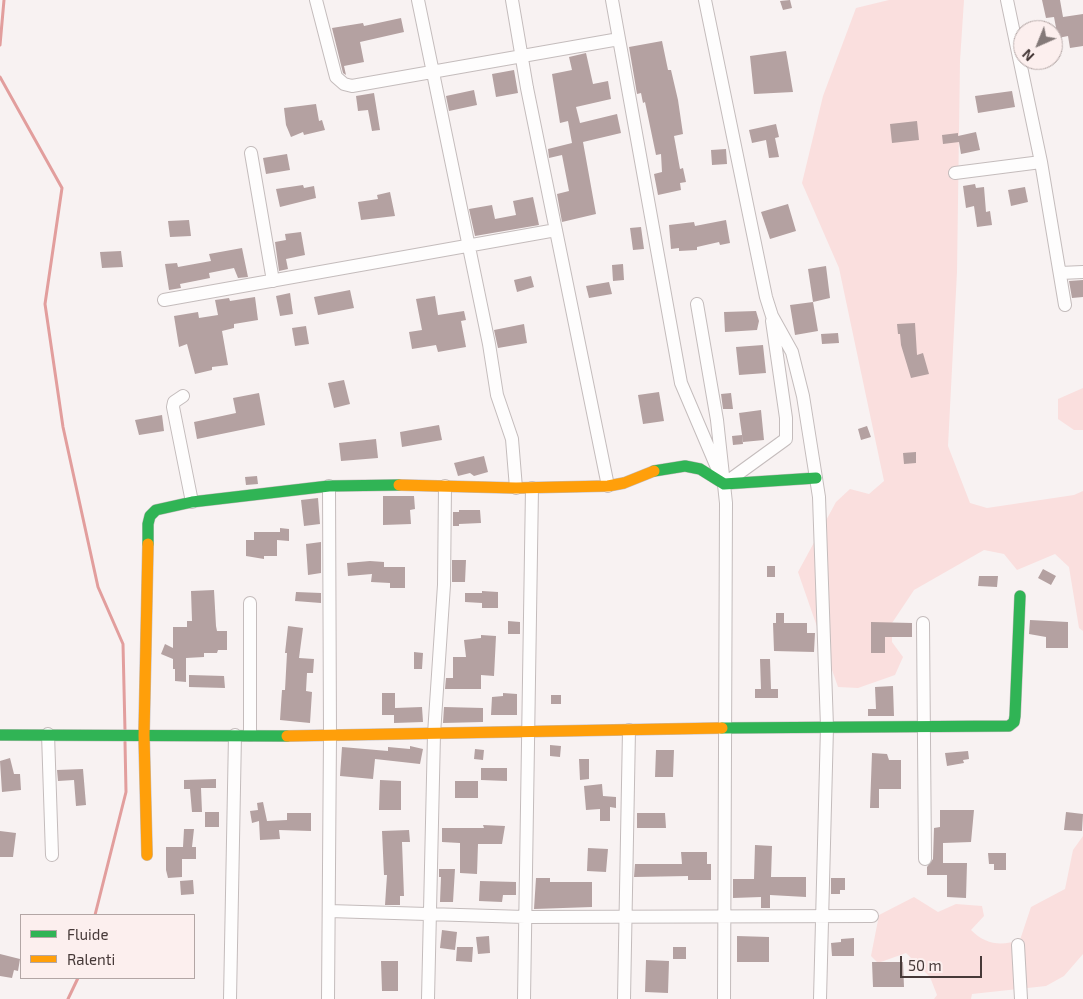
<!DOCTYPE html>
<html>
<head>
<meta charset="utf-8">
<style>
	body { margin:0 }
	#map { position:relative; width:1083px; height:999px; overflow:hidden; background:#f8f2f2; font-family:"Exo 2",sans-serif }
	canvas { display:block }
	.legend { position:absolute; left:20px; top:914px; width:175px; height:65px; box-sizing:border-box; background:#fcefee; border:1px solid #b3a6a5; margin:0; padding:6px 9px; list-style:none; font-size:15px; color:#463938 }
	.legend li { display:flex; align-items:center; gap:10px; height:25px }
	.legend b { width:25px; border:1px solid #b3a6a5 }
	.north { position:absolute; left:1013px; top:20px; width:50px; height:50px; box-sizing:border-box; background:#fcefee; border:1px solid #b3a6a5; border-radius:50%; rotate:224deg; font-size:14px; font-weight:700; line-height:20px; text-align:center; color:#463938 }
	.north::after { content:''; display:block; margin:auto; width:18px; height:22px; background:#847a79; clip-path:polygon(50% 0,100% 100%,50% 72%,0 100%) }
	.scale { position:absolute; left:900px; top:956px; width:82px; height:22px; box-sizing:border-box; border:2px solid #463938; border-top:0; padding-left:6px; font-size:15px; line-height:18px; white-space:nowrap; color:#463938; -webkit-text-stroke:4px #fcefee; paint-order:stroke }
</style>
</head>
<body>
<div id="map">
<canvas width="1083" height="999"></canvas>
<ul class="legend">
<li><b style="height:6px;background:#30b455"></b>Fluide</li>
<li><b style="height:6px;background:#ff9f0a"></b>Ralenti</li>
</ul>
<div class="north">N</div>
<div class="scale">50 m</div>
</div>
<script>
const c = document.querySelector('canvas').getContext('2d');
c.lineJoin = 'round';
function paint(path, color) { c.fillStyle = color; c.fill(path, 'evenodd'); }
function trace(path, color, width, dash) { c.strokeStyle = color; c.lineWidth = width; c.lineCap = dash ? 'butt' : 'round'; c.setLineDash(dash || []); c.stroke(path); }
const green = new Path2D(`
	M889,0h75l-4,61 -3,211 -9,174 22,57 17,5 87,-13 9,-4v140l-4,-3 -10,-61 -14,-13 -38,16 -13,-16 -20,-4 -70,40 -22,33v19l11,15 -8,18 -37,13 -20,-1 -40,-115 38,-70 14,-13 19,5 15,-13 -45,-213 -37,-85 21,-87 33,-88z
	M1083,388v42h-9l-16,-11v-20z
	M1083,836v118l-19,22 -18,10 -74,8 -1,5h-37l3,-4 -7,-18 -24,-24 -28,10 -7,-7 8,-41 35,-18 24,15 18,-8 26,2 2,10 -13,14c15,15 30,16 49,10l11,-33 34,-18 8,-39z`);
const stream = new Path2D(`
	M0,45l4,-45
	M0,77l62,111 -17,116 18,123 35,160 25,57 2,87
	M95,915l31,-123 -1,-50
	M68,999l10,-21`);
const building = new Path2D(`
	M790,0l2,8 -9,2 -3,-9z
	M1042,0h18l3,17 20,-3v32l-13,2 -2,-12 -10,2 -4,-21 -8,1z
	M401,18l3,14 -44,10 4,20 -20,4 2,9 -3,-2 -11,-45 31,-5 1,3z
	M662,41l6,29h3l7,30 5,34 -9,2 6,33 3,-1 3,14 -6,1 1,7 -23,5 -4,-21 8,-2 -1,-18 -5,1 -11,-53 -2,1 -2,-10 -4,1 -8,-47z
	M786,51l7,41 -39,2 -4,-38z
	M586,53l7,31 15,-3 3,18 -35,8 4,16 37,-9 4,19 -38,9 13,72 -34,8 -5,-28 12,-3 -7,-36 -13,3 -1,-9 24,-6 -4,-22 -8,2 -8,-49 20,-4 -3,-13z
	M514,70l4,23 -22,4 -4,-23z
	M474,90l3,15 -28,6 -3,-15z
	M1012,91l3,16 -37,6 -3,-17z
	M374,93l6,37 -8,1 -4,-21 -10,1 -2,-15z
	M316,104l3,17 3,-1 3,10 -21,5 -1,-3 -12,5 -5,-12 -2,-17z
	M917,121l2,19 -27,3 -2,-19z
	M776,124l3,13 -4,1 4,19 -10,1 -3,-18 -14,3 -3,-13z
	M976,132l4,18 -19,4 -2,-12 -16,2 -1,-9 16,-2v3z
	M726,149l1,15 -15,1 -1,-15z
	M287,154l3,16 -24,4 -3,-16z
	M975,184l1,4 8,-1 2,25 4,-1 2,14 -15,2 -3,-21 -8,2 -3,-22z
	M303,185l1,3 10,-2 2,12 -36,9 -4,-18z
	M1025,187l3,15 -17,4 -3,-16z
	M390,192l5,24 -34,4 -3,-18 20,-3 -1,-4z
	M533,197l6,28 -64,11 -6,-27 23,-4 3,14 21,-4 -3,-14z
	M788,204l8,27 -26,8 -9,-27z
	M189,220l2,16 -21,1 -2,-16z
	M726,220l4,23 -10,2 -1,-3 -22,5v3l-18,1v-3l-8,1 -2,-24 25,-3 1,4z
	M641,227l3,22 -11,1 -3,-22z
	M301,232l4,23 -19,4 2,10 -9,2 -4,-29 11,-2 -1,-6z
	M242,248l6,29 -10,1 -4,-10 -25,5 1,5 -30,6 1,4 -12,2 -4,-26 12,-1 1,4 33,-6 -2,-7z
	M121,251l2,16 -21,1 -2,-16z
	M623,264l1,16 -11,1 -1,-16z
	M826,266l4,32 -17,4 -5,-33z
	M531,276l3,11 -17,5 -3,-12z
	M1083,280v17l-11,1 -3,-17z
	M609,282l3,12 -23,4 -3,-12z
	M350,290l4,18 -36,7 -4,-18z
	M290,293l3,21 -13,2 -4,-20z
	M435,296l3,19 26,-4 2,9 -5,1 5,26 -28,5 -2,-7 -24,4 -3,-17 13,-2 -6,-31z
	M255,297l3,23 -24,4v4l-12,3 6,34 -16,2v3l-17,4 -8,-30 -8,3 -5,-31 24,-4 1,6 19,-3 -3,-15 14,-2 1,3z
	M813,302l5,29 -23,4 -5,-30z
	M756,311l3,10 -2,9 -32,2 -1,-20z
	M915,323l2,32 6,-2 6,21 -18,4 -10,-33 -1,-11h-2l-1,-10z
	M524,324l3,19 -29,5 -4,-18z
	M306,326l3,18 -14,2 -3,-18z
	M838,333l1,10 -17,1 -1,-10z
	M763,345l3,28 -27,2 -3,-28z
	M344,380l6,24 -16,4 -6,-25z
	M659,392l5,29 -21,3 -5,-29z
	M259,393l6,32 -68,14 -3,-17 42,-9 -3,-15z
	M731,393l2,16h-10l-2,-15z
	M761,410l3,30 -21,2 -4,-29z
	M162,415l2,16 -25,4 -4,-15z
	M439,425l3,15 -40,7 -2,-15z
	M867,426l4,11 -10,3 -3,-11z
	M742,435l1,9 -10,1 -1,-9z
	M376,439l2,19 -37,3 -2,-18z
	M916,452v11l-12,1 -1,-11z
	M484,456l4,16 -14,4 -4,-3 -12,3 -4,-13z
	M257,476l1,8 -12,1 -1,-8z
	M383,496h31l1,13 -5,1 1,14 -28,1z
	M318,498l2,26 -16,2 -3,-26z
	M459,510h21l1,13 -22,1v2h-6v-14h6z
	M280,528l9,1v12l-12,-1v16h-13v3l-18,-3v-16h8v-8h26z
	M321,542v31l-13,2 -2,-31z
	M452,560h14l-1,22h-13z
	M370,561l14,1v5h21v21h-15v-5l-19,-1 1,-8 -24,2 -1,-13z
	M767,566h8v11h-8z
	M1043,569l13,7 -5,9 -13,-7z
	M979,576h19l-1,11 -19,-1z
	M214,590l2,36 1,5h10v19h-9l-1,3h-13v4l-18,1v24l-11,-1v-12h-2v-10l-12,-5 4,-10 8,4v-21h14v-6h5l-1,-30z
	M482,591l16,1v16h-16v-5l-17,-1v-9h17z
	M296,592l25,1v10l-26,-2z
	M776,613h8v10h23v10h8l-1,19 -40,-1 -1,-28h3z
	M1030,620l38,2v26h-22v-11l-17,-3z
	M508,621l12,1v12h-12z
	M871,622l41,1v14h-27v16h-14z
	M288,626l15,2 -4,30 15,1 -1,14h-6l-1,18 6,1 -2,31 -30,-3 2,-30h3l2,-37h-2z
	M481,635l15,1 -2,40 -13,-1v14h-36l1,-11h7v-21h13l-2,-17 17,-2z
	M414,652l9,1 -1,16h-8z
	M760,659h10l1,30h7v9h-23v-9h6z
	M189,675l35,1 1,12 -36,-1z
	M893,686l1,30h-26v-7h8l-1,-22z
	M382,693h13v15l27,-1 1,15 -29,1v-8h-12z
	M503,693l14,1v21h-26l1,-18 11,-1z
	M551,695h10v9h-10z
	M444,707l39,1v14l-40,1z
	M550,745l11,1 -1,11 -10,-1z
	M410,746l13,3 -3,15 -45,-5 -2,20 -33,-3 2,-29 46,4v-4l22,2z
	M475,749l9,1 -1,10 -9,-1z
	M656,750h18l-1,27h-18z
	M968,751l1,8 -6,1 1,3 -17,3 -2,-13z
	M872,753l15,1 2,6h12v29h-22v19h-9z
	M10,758l4,16h6l1,16 -19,2 -2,-31z
	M579,759h10v20l-9,1z
	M481,768h26v13l-26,-1z
	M83,769l3,36 -10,1 -2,-26 -16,1 -1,-11z
	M216,779v9h-15l1,24h-10l-2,-23h-6v-9z
	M380,780l21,1v29h-22z
	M455,781h23v17h-23z
	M602,784l1,12 13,1v11l-6,-1v14h-10v-12l-14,1 -2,-24z
	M263,802l4,19 20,-1v-7h24v18l-32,-1 1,9 -20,1 -1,-19 -7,2 -2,-12 8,-1 -1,-7z
	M940,810h34l-3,32 -28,1v20h24l-1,35 -19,-1v-22h-20v-8l6,-8 1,-31 6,-1z
	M205,812h14v15h-14z
	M1066,812l17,2 -1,17 -18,-1z
	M637,813h28l1,15h-29z
	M483,825l22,1 -3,18h-24l-1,30 -17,-1v-30l-18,-1v-14h42z
	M184,829h10l-2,18h4v12h-14v18l-14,1 -2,-8v-23h17z
	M409,830l1,12h-8l2,54h-4v9h-15l2,-30h-3l-2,-44z
	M0,831l16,2 -3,24h-13z
	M755,845l17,1 -1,31h35v20l-36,-2v13h-9v-11l-28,1v-19h21z
	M588,848l20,1 -2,23 -19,-1z
	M681,852h26v12h4v16h-23v-4l-54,1 1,-13h47z
	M988,853h18v17h-12v-6h-5z
	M439,869h16l-2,33h-13l1,-25h-2z
	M536,878h14v4h42v25l-58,2z
	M831,878h14v12h-5v4h-9z
	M193,880l1,14 -13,1 -1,-14z
	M480,881l36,1v13h-13l-1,7 -23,-1z
	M442,930l15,2 -2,18 -15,-2z
	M489,936l1,17 -12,1 -2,-17z
	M737,936l32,1v25h-32z
	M854,938v18h-22l-1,-13 10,-1v-3z
	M457,947h16l-1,15 -16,-1z
	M673,947h13v12h-13z
	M0,954l20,5 -2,12 -4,-1 -2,8 -12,-2z
	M646,960l23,1 -1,32 -23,-1z
	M381,961h17v30h-16z
	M872,962h31l1,25h-31z`);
const street = new Path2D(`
	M316,0l20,77 8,7 8,2 267,-47
	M418,0l71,344 8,51 15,44 4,49
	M512,0l15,88 81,398
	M612,0l69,383 43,101 62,-45v-21l-14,-97
	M705,0l61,297 6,19 20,36 11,44 16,101 8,230 -7,272
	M1007,0l34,162 24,143
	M251,153l22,128
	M955,173l86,-11
	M1060,273l23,-1
	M164,300l392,-70
	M697,304l20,116 9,83 -2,496
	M183,396l-9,6 -1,5 19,95
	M923,623l2,236
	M48,734l4,121
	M250,735v-132
	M329,911l196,6 347,-1
	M1018,945l3,54
	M230,999l5,-264
	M328,999l2,-263 -1,-250
	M428,999l6,-265 10,-149 1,-99
	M524,999l8,-511
	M624,999l5,-269`);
const fast = new Path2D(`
	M654,471l31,-5 15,3 24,15 92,-6
	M148,544v-20l2,-8 6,-6 36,-8 137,-16 70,-1
	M722,728l287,-2 5,-4 1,-6 5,-120
	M0,735l287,1`);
const slow = new Path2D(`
	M399,485l117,3 92,-2 16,-3 30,-12
	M287,736l435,-8
	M147,855l-3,-120 4,-191`);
paint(green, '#fadfde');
trace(stream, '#e29e9d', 3);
paint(building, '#b4a1a1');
trace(street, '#c4bcbc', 14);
trace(fast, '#c4bcbc', 12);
trace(slow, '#c4bcbc', 12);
trace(street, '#fefdfd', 12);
trace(fast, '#30b455', 11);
trace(slow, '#ff9f0a', 11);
</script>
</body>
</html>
